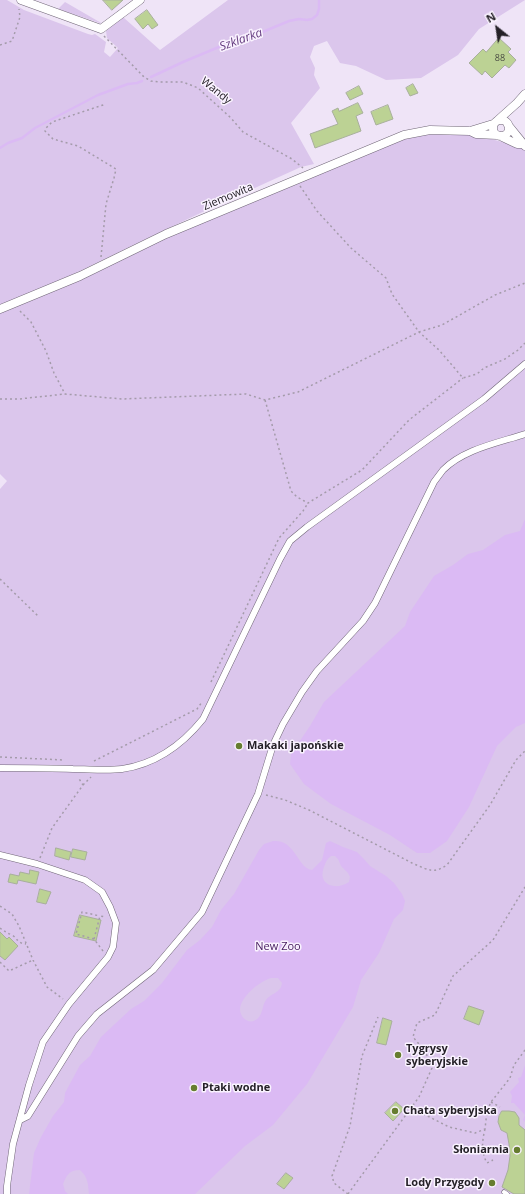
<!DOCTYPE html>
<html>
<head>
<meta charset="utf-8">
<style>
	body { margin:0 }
	#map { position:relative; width:525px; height:1194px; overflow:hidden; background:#efe4f7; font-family:"Open Sans",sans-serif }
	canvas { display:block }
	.north { position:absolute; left:477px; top:8px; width:40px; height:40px; -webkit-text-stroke:3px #faf3ff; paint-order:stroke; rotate:330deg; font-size:11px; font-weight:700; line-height:16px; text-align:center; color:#252128 }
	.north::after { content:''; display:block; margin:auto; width:14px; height:18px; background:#252128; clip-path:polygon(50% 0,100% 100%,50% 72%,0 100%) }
</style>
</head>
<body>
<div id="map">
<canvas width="525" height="1194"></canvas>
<div class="north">N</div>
</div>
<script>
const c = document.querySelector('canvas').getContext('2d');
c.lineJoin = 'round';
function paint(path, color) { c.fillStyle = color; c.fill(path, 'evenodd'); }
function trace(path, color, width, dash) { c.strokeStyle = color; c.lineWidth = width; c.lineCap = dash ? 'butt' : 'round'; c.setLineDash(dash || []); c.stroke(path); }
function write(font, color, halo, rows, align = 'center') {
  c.font = font + ' "Open Sans",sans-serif'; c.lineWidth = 3; c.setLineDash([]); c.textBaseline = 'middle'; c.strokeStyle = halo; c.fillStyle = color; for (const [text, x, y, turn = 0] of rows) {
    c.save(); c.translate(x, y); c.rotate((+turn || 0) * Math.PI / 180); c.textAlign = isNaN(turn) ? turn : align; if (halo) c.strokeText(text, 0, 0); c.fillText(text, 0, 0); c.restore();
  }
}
const green = new Path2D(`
	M0,0h7l17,10 64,24 4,1 3,-1 11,8 -2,10 6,5 8,-9 -11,-10 -1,-7 17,-14 37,33 68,-50h297l-46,29 -21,26 -37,23 -35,2 -30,-14 -16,-3 -13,-22 -13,5 -4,11 5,11 -1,7 6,13 -29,35 23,41 -13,3c-44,20 -89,40 -132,61 -56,26 -111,56 -169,77z
	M65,2l38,22 -45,-15z
	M426,134c17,0 34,-1 51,2 16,3 32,8 48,13v1045h-525v-705l7,-8 -7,-7v-162l66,-26 102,-49 236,-98z`);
const water = new Path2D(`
	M525,519v204l-9,4 -19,19 -28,61 -22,34 -17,12h-13l-27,-18 -59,-31 -27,-20 -14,-20 1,-10 19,-28 14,-24 81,-76 5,-14 24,-36 19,-11 15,-11 15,-4 22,-15 15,-4z
	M273,841c3,0 7,0 9,1 15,6 17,26 30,28l10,-10 4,-17 4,-2 13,6 14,5 7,7 6,7 16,10 8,7 8,11 3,7 -2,9 -9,9 -15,34 -18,27 -8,27 -46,77 -34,41 -28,21 -50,48h-106c-1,-10 -1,-17 -9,-24 -11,0 -13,5 -17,14l2,7 3,3h-39l5,-41 7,-16 12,-21 11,-14 1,-9 15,-28 10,-9 11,-19 30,-28 13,-8 18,-18 25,-33 13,-10 12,-13 9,-17 13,-16 25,-44 5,-6zM331,856h4l3,3 3,7 7,7 2,4 -1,5c-13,9 -32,3 -25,-15 2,-5 3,-8 7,-11zM271,978h7l4,5c-1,10 -11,10 -16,17 -4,6 -3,12 -7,17 -7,9 -18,3 -19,-7 0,-13 20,-29 31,-32z
	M525,1065v57l-2,-2 2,-5 -11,-12h-3l1,-7 -2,-4 9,-10 -1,-4 3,-1z`);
const stream = new Path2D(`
	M151,77l32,-15 43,-18 10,-1 53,-22 10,-2 8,1 5,-1 5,-4 2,-6v-9
	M0,148l8,-5 14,-5 13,-10 63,-33 30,-11 9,-1 5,-2`);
const building = new Path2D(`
	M103,0h20l-11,10z
	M147,10l11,15 -6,4 -4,-5 -5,5 -8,-10z
	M499,38l12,11 -3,3 8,8 -7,8 -4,-3 -13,13 -7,-7 -3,4 -13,-12 14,-14 3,3z
	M413,84l5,9 -8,3 -4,-8z
	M359,86l4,8 -13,6 -4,-7z
	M358,103l5,10 -7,3 5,15 -46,17 -5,-14 28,-10 -6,-13 6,-3 1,3z
	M388,105l5,14 -17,6 -5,-13z
	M56,848l15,4 -2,8 -14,-4z
	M73,849l14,3 -2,8 -14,-3z
	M30,870l9,2 -3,12 -18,-4 -1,4 -9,-2 2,-8 9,2 1,-4 9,2z
	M40,889l11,3 -5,12 -9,-2z
	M80,915l21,5 -5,21 -22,-5z
	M0,932l7,7 2,-2 9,9 -13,14 -5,-4z
	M469,1006l15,5 -5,14 -15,-6z
	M383,1018l9,3 -6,24 -9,-2z
	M396,1102l8,7 -11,12 -8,-8z
	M502,1111h7l6,1 4,6v7l6,5v64h-11l-12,-7 6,-17 2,-14 -1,-12 -2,-11 -6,-3 -3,-8 1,-6z
	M286,1173l7,5 -9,11 -7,-5z`);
const path = new Path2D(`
	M104,36l40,41 7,4 8,1h24l15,6 33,30 12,14 49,27 11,9
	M0,45l12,-4 8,-24 -1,-8
	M300,186l17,25 34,37 35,30 6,16 27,38 23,-7 53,-30 30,-12
	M101,257l5,-53 8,-26 2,-9 -38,-23 -25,-7 -8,-8 1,-3 6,-6 54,-18
	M20,311l11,11 15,29 8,22 11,21 57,5 124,-5 19,6 33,-8 121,-60 20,18 24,28 14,-4 7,-6 21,-9 13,-9 7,-7
	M0,399h19l46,-5
	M265,400l26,91 6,6 11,6 54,-33 47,-50 54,-42
	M0,579l38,37
	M211,682l68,-144 24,-27 5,-8
	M0,757l64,3
	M94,761l103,-52 5,-7
	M83,785l8,-8
	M266,795l19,5 24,10 105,54c15,6 19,10 33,1l43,-60 26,-45 9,-9
	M40,858l12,-30 31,-43 -5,-8
	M0,906l12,8 7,12 14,34 14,27 16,12
	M0,928c4,3 7,5 12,7 6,4 5,8 14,9
	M94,939l-18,-5 6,-22 18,4
	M103,951l-9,-12 6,-23 6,1
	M0,962l9,9 24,-11
	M491,1102l9,5
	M410,1107l39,20 26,6 10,-4 2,-18 4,-9 19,-24 4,-13 11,-15
	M485,1129c-3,12 -4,23 2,34l6,-3
	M348,1194l71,-97 13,-29 -7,-17 -12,-14 4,-14 18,-8 18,-39 40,-36 32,-53
	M348,1194l-14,-11 -2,-7 18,-50 12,-70 16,-39`);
const service = new Path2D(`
	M504,1192l3,2`);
const pedestrian = new Path2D(`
	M0,768c24,0 49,0 73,1 16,0 33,2 49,0 34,-5 60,-24 81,-50l77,-160 10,-18 17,-14 177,-128 41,-35
	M0,855l37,9 48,16 17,12 8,15 6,16 -3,24 -5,10 -39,47 -26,38 -14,43 -16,59 -6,42v8
	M20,1120l8,-4 50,-80 19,-22 56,-44 49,-58 56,-118 15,-49 10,-21 19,-32 15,-21 46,-50 12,-18 59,-121c3,-4 6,-8 9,-12 21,-21 55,-27 82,-36`);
const minor = new Path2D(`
	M21,0l80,29 39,-29
	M493 128a8 8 0 1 1 16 0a8 8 0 1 1-16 0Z
	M498,120l19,-17 8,-9
	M508,125l17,21
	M470,131l6,3 21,1
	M500,136l17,8h6
	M0,309l80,-33 86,-42 238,-99 26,-5 40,1 23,-7`);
const markers = [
	[239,746,4,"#667d2f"],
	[398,1055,4,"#667d2f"],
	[194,1088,4,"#667d2f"],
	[395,1111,4,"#667d2f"],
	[517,1150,4,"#667d2f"],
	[492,1183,4,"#667d2f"]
];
const numberNames = [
	["88",500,58]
];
const streetNames = [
	["Wandy",216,91,39],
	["Ziemowita",228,197,-23]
];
const poiNames = [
	["Makaki japońskie",247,746],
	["Tygrysy",406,1049],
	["syberyjskie",406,1062],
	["Ptaki wodne",202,1088],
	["Chata syberyjska",403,1111],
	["Słoniarnia",509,1150,"right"],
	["Lody Przygody",484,1183,"right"]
];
const parkNames = [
	["New Zoo",278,947]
];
const waterNames = [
	["Szklarka",241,40,-20]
];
paint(green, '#dbc6ec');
paint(water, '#dbbaf4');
trace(stream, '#dbbaf4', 2.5);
paint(building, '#bcd294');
trace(building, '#a8af9c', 1);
trace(service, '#706677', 5);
trace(pedestrian, '#706677', 7);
trace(minor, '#706677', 9);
trace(path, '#a49baa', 1.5, [2, 3]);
trace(service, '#fff', 4);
trace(pedestrian, '#fff', 6);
trace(minor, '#fff', 8);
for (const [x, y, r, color] of markers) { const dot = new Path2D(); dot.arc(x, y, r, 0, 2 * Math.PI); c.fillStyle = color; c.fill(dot); trace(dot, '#faf3ff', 1.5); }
write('9px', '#4b4d43', null, numberNames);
write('11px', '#252128', '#faf3ff', streetNames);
write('bold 11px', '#252128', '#faf3ff', poiNames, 'left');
write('11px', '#4a2063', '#faf3ff', parkNames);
write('italic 12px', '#643b7f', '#faf3ff', waterNames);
</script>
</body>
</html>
